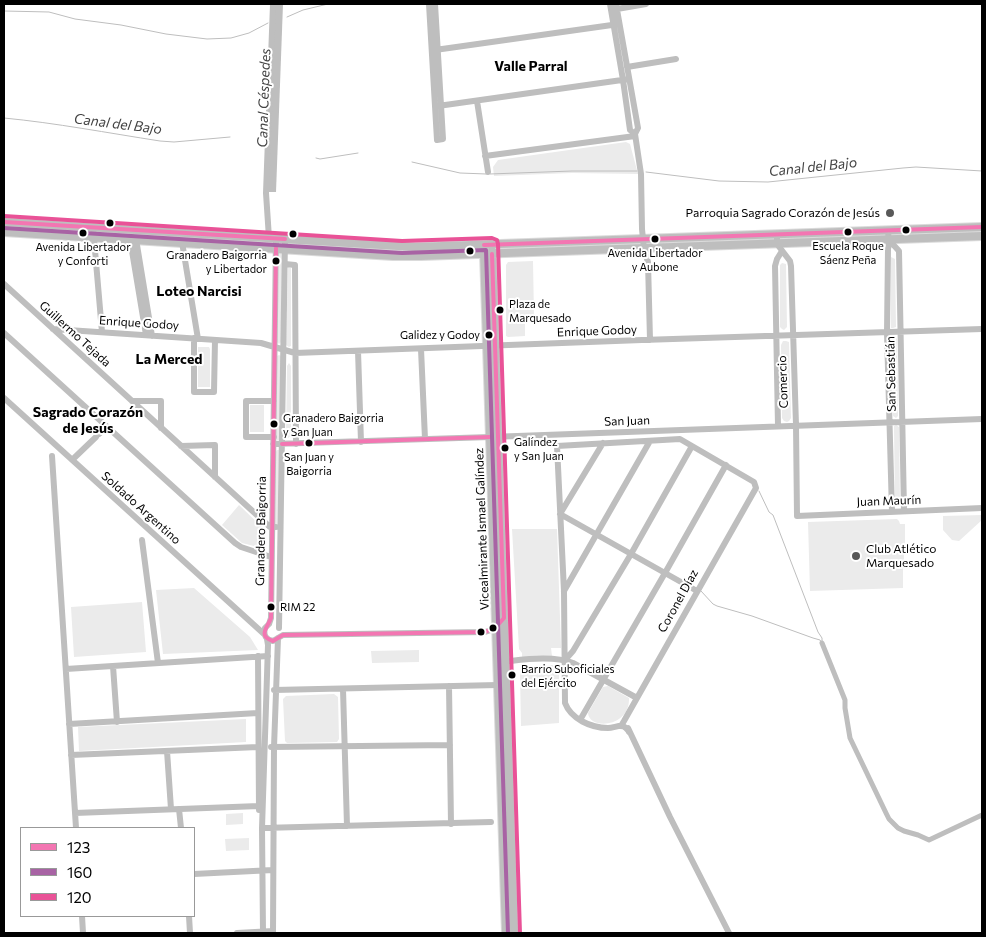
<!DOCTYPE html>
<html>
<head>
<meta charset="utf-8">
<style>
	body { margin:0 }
	#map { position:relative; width:986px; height:937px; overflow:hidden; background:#fff; font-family:Commissioner,sans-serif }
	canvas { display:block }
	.frame { position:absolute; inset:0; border:5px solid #000; pointer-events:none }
	.legend { position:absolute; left:20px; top:827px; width:175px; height:90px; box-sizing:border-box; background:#fff; border:1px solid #999; margin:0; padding:6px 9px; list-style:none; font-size:15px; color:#000 }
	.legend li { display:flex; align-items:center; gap:10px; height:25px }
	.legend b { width:25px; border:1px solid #999 }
</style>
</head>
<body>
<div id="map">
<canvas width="986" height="937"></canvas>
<div class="frame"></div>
<ul class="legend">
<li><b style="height:6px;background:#f376b2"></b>123</li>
<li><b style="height:6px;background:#a863a4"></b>160</li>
<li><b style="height:6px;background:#e95297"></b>120</li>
</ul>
</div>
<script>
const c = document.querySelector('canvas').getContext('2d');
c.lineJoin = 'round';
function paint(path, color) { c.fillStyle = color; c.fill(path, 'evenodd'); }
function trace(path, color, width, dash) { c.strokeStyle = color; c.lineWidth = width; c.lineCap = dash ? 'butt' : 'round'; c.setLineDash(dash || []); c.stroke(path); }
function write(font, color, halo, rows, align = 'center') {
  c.font = font + ' Commissioner,sans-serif'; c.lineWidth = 4; c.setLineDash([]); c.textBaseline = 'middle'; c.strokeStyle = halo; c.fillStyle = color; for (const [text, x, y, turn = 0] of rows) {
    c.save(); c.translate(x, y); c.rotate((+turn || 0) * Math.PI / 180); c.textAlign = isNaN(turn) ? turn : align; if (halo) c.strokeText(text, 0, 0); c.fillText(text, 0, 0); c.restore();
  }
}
const green = new Path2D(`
	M626,142l4,2 8,30 -66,-1 -78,3 -1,-9 5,-7z
	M4,225l81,6 1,1 -1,1 -81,-4z
	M107,232l162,10v1l-1,1 -161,-9z
	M885,233l1,2 -1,1 -104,3v-1l1,-1z
	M772,237l2,2 -1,2 -124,4 -2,-2 1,-2z
	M304,243l169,5v3l-60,1 -109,-6z
	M596,243l1,2v2l-98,3 -1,-1v-2z
	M280,253l2,1 -1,88 -2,2 -2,-2 2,-88z
	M891,257l4,2 1,68 -3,1h-2z
	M533,261l1,56 -9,1v18l-17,1 -2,-1v-71l2,-3z
	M782,263l4,1v1l1,62 -3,3 -2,-1 -2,-2v-62z
	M288,267l3,1v78l-2,1 -3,-2z
	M893,337h3l1,2 1,77 -2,2 -3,-2 -1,-76z
	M783,341h3l3,1 2,76 -2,3 -2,1 -3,-1 -2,-3 -1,-73z
	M198,347h11l1,2v38h-12z
	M279,355l2,1 -1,83 -2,2 -2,-2 1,-83z
	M289,363l2,3v70l-3,2 -2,-3 1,-69z
	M250,405h14v27h-14z
	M896,425l3,2 1,75 -2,3 -3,-2 -1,-74v-3z
	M277,450h2l-1,74h-3l1,-73z
	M239,505l24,23v19l-1,1 -20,-5 -20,-18z
	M982,515v5l-23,21 -7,-1 -9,-10v-14z
	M897,519l2,2 1,3h5v21h-5v1h4v20h-1v22l-93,3 -2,-69z
	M512,529h45l4,119h-10l1,8 -30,2v-5l-3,-4z
	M194,588l56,49 8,13 -95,4 -7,-64z
	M142,602l4,50 -72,5 -3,-50z
	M419,650v12l-47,1 -1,-12z
	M552,665l4,1 3,2v55l-38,3 -1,-52 2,-3v-4z
	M608,686l21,12c1,30 -40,32 -41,15l15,-26z
	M334,694l4,3 1,42 -2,3 -50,1 -2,-2 -2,-42 3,-3z
	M246,719v23l-167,9 -1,-24z
	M243,813v11l-17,1v-11z
	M249,838v12l-23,1 -1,-12z`);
const water = new Path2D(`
	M275,4h8l-7,188h-8z`);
const stream = new Path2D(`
	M4,11l45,1 26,7 46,6 45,9 41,5 24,-1 18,-5 19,-10
	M287,17l16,-7 25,-6
	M4,118c52,5 104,15 156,23l14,1 56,-5
	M316,158l4,1 38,-6
	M412,162l48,11 26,1
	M646,172l73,9 49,1 135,-14 13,-1 66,4
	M490,174l82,-3h65
	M759,491l10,21 4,3 45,117 4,6v5
	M701,591l12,13 4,2 35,10 61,22 7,2 2,3`);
const canal = new Path2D(`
	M822,643l23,57v8l5,30 36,75 3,6 9,9 6,3 14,4 11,5 53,-25`);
const minor = new Path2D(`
	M429,4l8,136 6,-1 -8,-135
	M610,4l13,76 7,50 5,4
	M616,4l22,124 -3,6 6,40 1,55 2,20 4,13 2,78
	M617,9l29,-5
	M435,50l184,-26
	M627,67l49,-8
	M477,101l11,71
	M438,106l191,-27
	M485,156l150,-20
	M93,227l9,105
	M888,230l1,14 -1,5 -1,84 5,179
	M777,234v10l13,17 1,5 5,159 1,91 185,-8
	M269,238l-3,-45 7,-189
	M130,239l16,96
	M136,239l16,97
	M276,239l-5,379 -2,6 -4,4c-2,7 1,12 8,13l10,-6 202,-3 6,-2 7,-5
	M889,240l10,11 5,260
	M182,242l16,97
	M285,264l10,1 1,179
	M4,284l266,243h6
	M53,329l208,14 34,10 347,-13 340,-11
	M4,333l231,210 6,4 30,10
	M194,338v54h20l1,-52
	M421,349l4,90
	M358,351l3,91
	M4,398l260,236
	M132,401h29v27
	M778,426l-3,-160 2,-7 5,-8
	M99,434l8,-7
	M274,437h-28v-36h28
	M603,443l-43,71 137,77
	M273,444l217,-7 492,-18
	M181,446l34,-1v32
	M52,456l24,372
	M72,460l24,-23
	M142,540l16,123
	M564,591l86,-150
	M279,628l6,-389
	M258,656l1,154
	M565,660l8,-9 58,-97 61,-108
	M500,662c22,-2 52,-7 73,1l64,35
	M113,666l4,56
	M66,669l202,-13
	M449,686l2,138
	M343,689l4,137
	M274,690l224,-5
	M580,720l85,-147 61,-108
	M69,724l189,-11
	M621,726l3,-5 132,-233 -2,-6 -74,-43 -123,7 7,145 1,112c6,16 26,25 43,25 5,0 11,-3 15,-2 4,2 4,3 6,6
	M628,728l42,89 59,116
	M271,747l179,-2
	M167,751l4,58
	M71,755l187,-8
	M179,809l2,19
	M75,813l184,-7
	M262,828l229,-6
	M194,874l79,-4
	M82,916l1,17
	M189,916l1,17
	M237,933l36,-2
	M263,933l-1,-105 6,-183 -1,-6
	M273,933l1,-186 4,-109`);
const major = new Path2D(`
	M4,222l411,25 567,-20
	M4,232l389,24h28l561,-20
	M492,251l22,682
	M484,252l22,681`);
const bus1 = new Path2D(`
	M4,222l281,17
	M484,245l498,-18
	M276,248l-5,370c-3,9 -14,18 2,23l10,-6 202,-3 11,-5 8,-9
	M492,254l12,364
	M282,444l208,-7`);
const bus2 = new Path2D(`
	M4,228l398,25 84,-3 22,683`);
const bus3 = new Path2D(`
	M4,216l398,25 90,-3 5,2 1,4 22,689`);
const markers = [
	[890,213,5,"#595959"],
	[110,223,4.5,"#000"],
	[906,230,4.5,"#000"],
	[848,232,4.5,"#000"],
	[83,233,4.5,"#000"],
	[293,234,4.5,"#000"],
	[655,239,4.5,"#000"],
	[470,251,4.5,"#000"],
	[276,261,4.5,"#000"],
	[500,310,4.5,"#000"],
	[489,335,4.5,"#000"],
	[274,424,4.5,"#000"],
	[309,443,4.5,"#000"],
	[505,448,4.5,"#000"],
	[856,556,5,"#595959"],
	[271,607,4.5,"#000"],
	[493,628,4.5,"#000"],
	[481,632,4.5,"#000"],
	[512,675,4.5,"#000"]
];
const busNames = [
	["Escuela Roque",848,246,"center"],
	["Sáenz Peña",848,260,"center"],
	["Avenida Libertador",83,247,"center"],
	["y Conforti",83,261,"center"],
	["Avenida Libertador",655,253,"center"],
	["y Aubone",655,267,"center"],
	["Granadero Baigorria",267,255,"right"],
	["y Libertador",267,269,"right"],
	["Plaza de",509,304],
	["Marquesado",509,318],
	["Galidez y Godoy",480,335,"right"],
	["Granadero Baigorria",283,418],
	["y San Juan",283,432],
	["Galíndez",514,442],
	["y San Juan",514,456],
	["San Juan y",309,457,"center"],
	["Baigorria",309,471,"center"],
	["RIM 22",280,607],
	["Barrio Suboficiales",521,669],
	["del Ejército",521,683]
];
const poiNames = [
	["Parroquia Sagrado Corazón de Jesús",880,213],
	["Club Atlético",866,549,"left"],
	["Marquesado",866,563,"left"]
];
const streetNames = [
	["Enrique Godoy",139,323,4],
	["Enrique Godoy",597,331,-2],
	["Guillermo Tejada",75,334,42],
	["San Sebastián",891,374,-91],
	["Comercio",783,382,-92],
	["San Juan",627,421,-2],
	["Juan Maurín",889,501,-2],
	["Soldado Argentino",141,508,42],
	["Vicealmirante Ismael Galíndez",482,529,-92],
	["Granadero Baigorria",261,531,-89],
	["Coronel Díaz",678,601,-61]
];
const neighbourhoodNames = [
	["Valle Parral",531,66],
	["Loteo Narcisi",199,291],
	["La Merced",169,359],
	["Sagrado Corazón",88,412],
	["de Jesús",88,428]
];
const waterNames = [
	["Canal Céspedes",264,98,-88],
	["Canal del Bajo",118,124,7],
	["Canal del Bajo",813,167,-6]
];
paint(green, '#ebebeb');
paint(water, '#bebebe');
trace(stream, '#bebebe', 1);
trace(canal, '#bebebe', 5);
trace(major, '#dbdbdb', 10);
trace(minor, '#bebebe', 6);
trace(major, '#bebebe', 8);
trace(bus1, '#f376b2', 4);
trace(bus2, '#a863a4', 4);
trace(bus3, '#e95297', 4);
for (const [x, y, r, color] of markers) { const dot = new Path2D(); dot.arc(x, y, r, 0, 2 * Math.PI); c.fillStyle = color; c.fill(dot); trace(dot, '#fff', 2); }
write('11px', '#000', '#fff', busNames, 'left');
write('12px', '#000', '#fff', poiNames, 'right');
write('12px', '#000', '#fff', streetNames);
write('bold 14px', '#000', '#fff', neighbourhoodNames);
write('italic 14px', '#434343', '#fff', waterNames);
</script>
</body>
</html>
